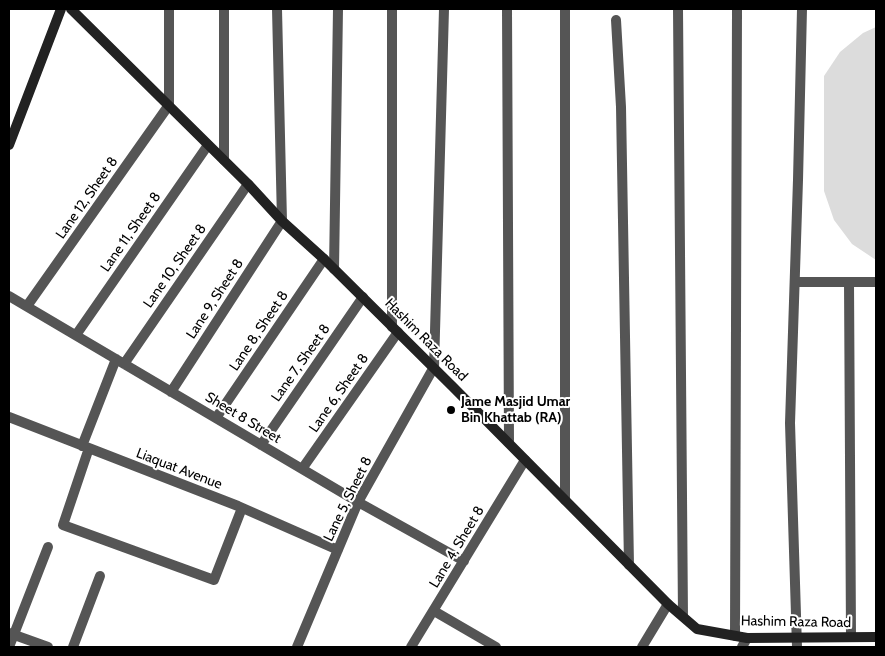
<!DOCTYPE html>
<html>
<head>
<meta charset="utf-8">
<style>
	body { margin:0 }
	#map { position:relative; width:885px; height:656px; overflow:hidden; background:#fff; font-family:Cabin,sans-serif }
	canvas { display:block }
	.frame { position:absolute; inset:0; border:10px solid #000; pointer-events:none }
</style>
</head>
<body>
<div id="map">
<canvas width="885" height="656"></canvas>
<div class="frame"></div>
</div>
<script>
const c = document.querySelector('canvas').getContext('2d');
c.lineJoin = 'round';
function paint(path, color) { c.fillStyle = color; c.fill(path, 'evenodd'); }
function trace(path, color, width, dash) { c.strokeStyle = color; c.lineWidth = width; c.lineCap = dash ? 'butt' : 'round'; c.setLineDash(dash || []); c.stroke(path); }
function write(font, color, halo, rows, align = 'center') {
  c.font = font + ' Cabin,sans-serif'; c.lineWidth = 4; c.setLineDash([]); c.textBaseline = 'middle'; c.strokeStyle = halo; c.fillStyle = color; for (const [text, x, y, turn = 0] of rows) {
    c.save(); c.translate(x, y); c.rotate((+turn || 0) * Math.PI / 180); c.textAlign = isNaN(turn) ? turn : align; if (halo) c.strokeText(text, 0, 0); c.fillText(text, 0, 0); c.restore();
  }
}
const green = new Path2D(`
	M876,27v233l-24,-16 -18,-24 -10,-29v-115l16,-24 23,-19z`);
const street = new Path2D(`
	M392,9v318
	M507,9l2,434
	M678,9l5,607
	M616,20l5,87 8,458
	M224,160v-151
	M334,269l4,-260
	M795,282h81
	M849,282l2,355
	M9,296l349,206 106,59
	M27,306l142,-201v-96
	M76,335l132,-190
	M124,364l124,-180
	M171,392l111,-171 -5,-212
	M9,417l229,89 100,44
	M216,418l108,-159
	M261,445l102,-148
	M82,446l34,-87
	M89,448l-26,77 151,55 28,-72
	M302,469l96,-137
	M565,500v-491
	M434,611l62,36
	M9,633l39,14
	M735,636l2,-627
	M9,647l39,-100
	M73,647l27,-71
	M297,647l61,-145 76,-135 10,-358
	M411,647l114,-187
	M642,647l26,-43
	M742,647l5,-9
	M797,647l-7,-224 8,-243 4,-171`);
const secondary = new Path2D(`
	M71,9l177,175 34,37 42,38 129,128 215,217 29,25 50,9 129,-1
	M9,145l52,-136`);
const markers = [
	[451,410,5,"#000"]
];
const streetNames = [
	["Lane 12, Sheet 8",87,198,-55],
	["Lane 11, Sheet 8",131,232,-55],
	["Lane 10, Sheet 8",175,266,-55],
	["Lane 9, Sheet 8",215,299,-57],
	["Lane 8, Sheet 8",259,331,-56],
	["Hashim Raza Road",426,340,45],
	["Lane 7, Sheet 8",301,363,-55],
	["Lane 6, Sheet 8",339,393,-55],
	["Sheet 8 Street",243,418,31],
	["Liaquat Avenue",179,469,21],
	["Lane 5, Sheet 8",348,499,-64],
	["Lane 4, Sheet 8",457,547,-59],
	["Hashim Raza Road",796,622,1]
];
const poiNames = [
	["Jame Masjid Umar",461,402],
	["Bin Khattab (RA)",461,418]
];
paint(green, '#dcdcdc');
trace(street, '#555', 10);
trace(secondary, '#222', 10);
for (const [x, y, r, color] of markers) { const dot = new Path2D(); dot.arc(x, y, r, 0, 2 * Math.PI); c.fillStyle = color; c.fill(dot); trace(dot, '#fff', 2); }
write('14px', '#000', '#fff', streetNames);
write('bold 14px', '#000', '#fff', poiNames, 'left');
</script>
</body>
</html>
